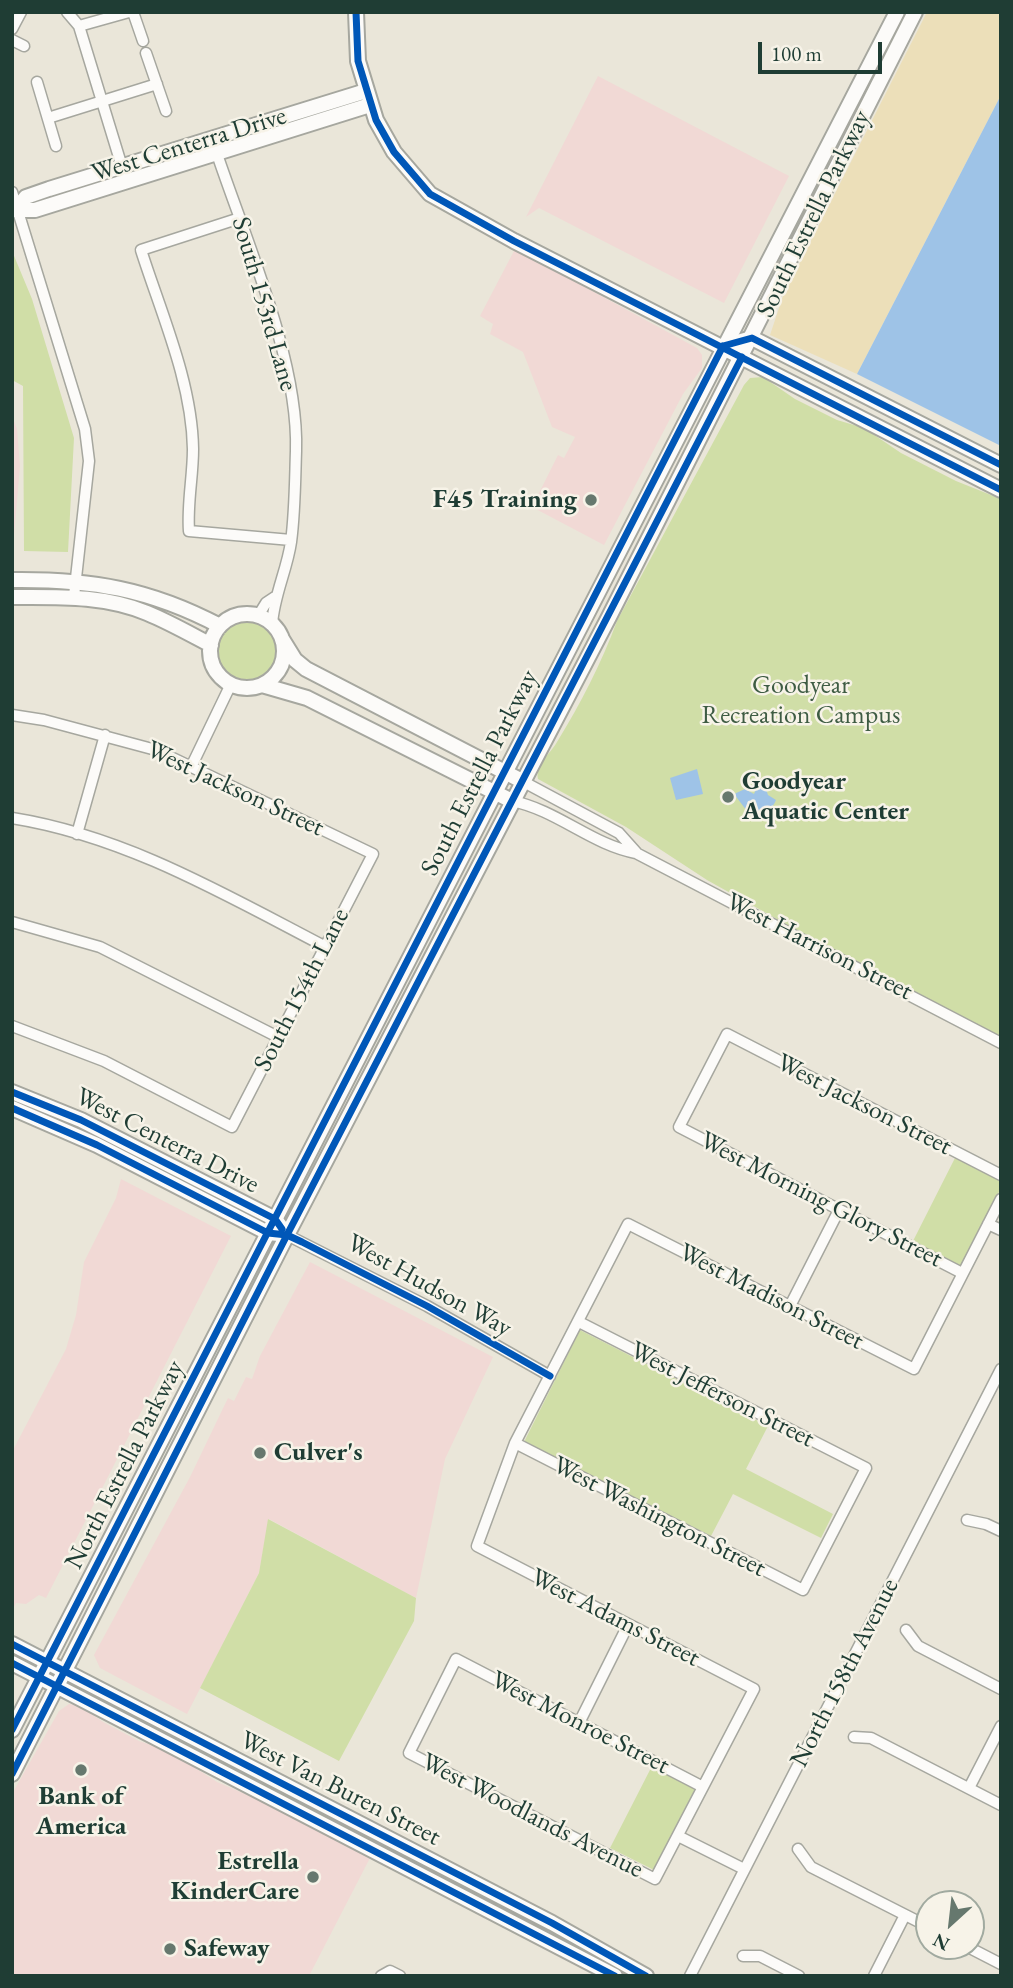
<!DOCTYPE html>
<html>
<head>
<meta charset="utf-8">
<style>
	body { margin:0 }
	#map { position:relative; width:1013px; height:1988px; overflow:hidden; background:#eae6d9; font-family:"EB Garamond",serif }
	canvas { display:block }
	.frame { position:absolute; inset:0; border:14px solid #1f3d34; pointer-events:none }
	.north { position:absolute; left:915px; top:1890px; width:70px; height:70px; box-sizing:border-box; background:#f7f3e8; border:2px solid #a1aaa0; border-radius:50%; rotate:207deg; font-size:19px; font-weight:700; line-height:28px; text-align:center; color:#1f3d34 }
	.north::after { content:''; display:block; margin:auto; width:24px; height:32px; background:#66786e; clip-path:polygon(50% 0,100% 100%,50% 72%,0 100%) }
	.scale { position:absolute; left:758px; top:42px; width:124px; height:32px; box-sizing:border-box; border:4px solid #1f3d34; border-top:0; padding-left:9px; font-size:21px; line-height:24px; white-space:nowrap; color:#1f3d34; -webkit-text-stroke:5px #f7f3e8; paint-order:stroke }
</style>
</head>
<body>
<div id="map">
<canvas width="1013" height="1988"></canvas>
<div class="frame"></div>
<div class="north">N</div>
<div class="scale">100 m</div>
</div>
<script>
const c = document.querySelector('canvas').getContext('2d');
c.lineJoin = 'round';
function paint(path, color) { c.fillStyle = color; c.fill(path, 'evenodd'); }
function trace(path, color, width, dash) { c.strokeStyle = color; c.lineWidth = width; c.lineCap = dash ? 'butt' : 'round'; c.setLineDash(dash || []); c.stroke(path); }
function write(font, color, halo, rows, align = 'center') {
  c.font = font + ' "EB Garamond",serif'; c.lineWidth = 5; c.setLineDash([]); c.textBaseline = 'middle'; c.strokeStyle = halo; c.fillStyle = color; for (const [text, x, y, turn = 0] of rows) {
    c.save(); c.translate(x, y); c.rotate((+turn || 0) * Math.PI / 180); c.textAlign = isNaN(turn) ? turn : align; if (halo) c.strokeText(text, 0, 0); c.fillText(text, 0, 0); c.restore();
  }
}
const built = new Path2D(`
	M598,76l191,100 -65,127 -185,-95 -13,9z
	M515,249l182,99 5,7v13l-19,26 -79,151 -72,-38 26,-52 6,3 11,-21 -23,-10 -29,-75 -33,-18 3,-10 -13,-8z
	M12,416l5,13 3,37 -8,93z
	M121,1179l110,57 -185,362 -7,-3 -13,9 -10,-1 -3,6 -1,-157 54,-103 10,-34 8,-53 32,-64z
	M310,1262l183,95 -48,102 -29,139 -147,-79 -10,54 -72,141 -87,-46 -6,-13 96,-178 38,-79 6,3 12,-24 6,2 8,-23z
	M69,1704l12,2 22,16 36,19 30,10 48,31 61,26 93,48 -62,120h-297v-182l47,-83z`);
const green = new Path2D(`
	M12,251l20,48 42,139 -6,114 -44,-1 -1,-165 -11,-6z
	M763,377l32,22 42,21 27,8 37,25 55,28 45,18v545l-294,-164 -81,-53 -88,-48c-3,-14 12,-25 19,-37 23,-37 45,-80 60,-121l127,-236 6,-7z
	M215 653a32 32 0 1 1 64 0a32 32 0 1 1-64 0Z
	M956,1156l45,23v9l-40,78 -48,-25z
	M580,1330l188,96 -22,43 87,45 -12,24 -88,-44 -22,42 -187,-94z
	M268,1519l148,79 -2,23 -75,140 -139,-73 59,-115z
	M652,1766l44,21 -42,83 -44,-22z`);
const sand = new Path2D(`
	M927,12h74v83l-144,279 -87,-39 13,-39z`);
const water = new Path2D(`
	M1001,95v351l-144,-72z
	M697,769l6,25 -27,6 -6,-22z
	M759,782l5,1 4,12 8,5c-4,10 -15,18 -26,15l-16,-21 11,-5 9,5z`);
const street = new Path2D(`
	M67,12l12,14 47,154
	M133,12l10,29
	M79,26l50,-14
	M12,29l9,-17
	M12,40l12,6
	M146,53l20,58
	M37,82l19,64
	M48,118l109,-34
	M215,148c29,88 84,211 81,303 -1,30 -1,61 -5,91 -4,28 -17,53 -19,82
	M12,192l73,237 4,32 -15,135
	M240,218l-99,32c20,63 51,132 52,199 0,28 -6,54 -4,82l102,9
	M258,616l8,-13 9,-6
	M12,715l32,5 112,30 217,104 -141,273 -128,-66 -92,-35
	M192,765l39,-81
	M522,781l97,52 17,19
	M512,801c45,9 80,44 124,52l365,190
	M12,818c113,18 212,76 312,128
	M77,834l28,-99
	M12,922l88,25 178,90
	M988,1224l13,6
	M287,1235l140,71 123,70
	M962,1273l-283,-146 48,-93 274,141
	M790,1306l49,-96
	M515,1443l288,147 63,-122 -287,-146
	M967,1520l19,4 15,7
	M906,1630l12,16 83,43
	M579,1723l49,-98
	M854,1737l17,1 130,67
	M703,1787l-247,-128 -47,94 246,126 99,-190 -277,-143 38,-103 113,-219 286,145 87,-170
	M969,1788l32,-62
	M678,1836l66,33
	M798,1849l13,18 118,60
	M966,1946l35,18
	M743,1956h17l39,20
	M381,1976l9,-5 10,5
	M690,1976l311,-607
	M874,1976l31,-61`);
const secondary = new Path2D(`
	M356,12l2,49 18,59 18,32 36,42 84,47 487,249
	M17,208l9,-11 23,-8 317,-98
	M12,210h23l335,-105
	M723,346l29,-8 249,127
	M12,580c79,-1 138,9 208,46
	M12,597c46,0 92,-2 135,16 22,9 43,21 64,32
	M210 651a37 37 0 1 1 74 0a37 37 0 1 1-74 0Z
	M282,639l13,21 11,9 216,112
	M262,685l45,13 205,103
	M12,1092l69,28 194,99 12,16
	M12,1108l85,37 171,88 11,1`);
const primary = new Path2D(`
	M12,1644l540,279 94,53
	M12,1663l603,313
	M12,1730l885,-1718
	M12,1774l275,-539 322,-618 306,-605`);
const cycleway = new Path2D(`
	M356,12l2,49 18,59 18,32 36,42 84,47 487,249
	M723,346l29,-8 249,127
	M12,1092l69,28 194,99 7,10
	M12,1108l85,37 171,88 19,2 15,7 125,64 123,70
	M12,1644l540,279 94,53
	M12,1663l603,313
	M12,1730l711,-1384
	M12,1774l275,-539 455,-878`);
const markers = [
	[591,500,7,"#66786e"],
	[728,797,7,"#66786e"],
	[260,1453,7,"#66786e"],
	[81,1770,7,"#66786e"],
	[313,1877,7,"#66786e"],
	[170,1949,7,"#66786e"]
];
const streetNames = [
	["West Centerra Drive",189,145,-17],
	["South Estrella Parkway",814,214,-64],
	["South 153rd Lane",264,304,74],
	["South Estrella Parkway",480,773,-63],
	["West Jackson Street",235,789,25],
	["West Harrison Street",819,947,27],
	["South 154th Lane",302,990,-63],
	["West Jackson Street",864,1105,27],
	["West Centerra Drive",167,1141,27],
	["West Morning Glory Street",821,1200,27],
	["West Hudson Way",429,1286,29],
	["West Madison Street",771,1297,27],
	["West Jefferson Street",722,1395,27],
	["North Estrella Parkway",125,1465,-63],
	["West Washington Street",659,1517,27],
	["West Adams Street",615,1618,27],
	["North 158th Avenue",845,1673,-63],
	["West Monroe Street",580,1723,27],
	["West Van Buren Street",340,1789,27],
	["West Woodlands Avenue",532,1816,27]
];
const poiNames = [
	["F45 Training",577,500,"right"],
	["Goodyear",742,782],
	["Aquatic Center",742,812],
	["Culver's",274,1453],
	["Bank of",81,1797,"center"],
	["America",81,1827,"center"],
	["Estrella",299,1862,"right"],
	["KinderCare",299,1892,"right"],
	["Safeway",184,1949]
];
const parkNames = [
	["Goodyear",801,686],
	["Recreation Campus",801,716]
];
paint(built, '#f1d9d5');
paint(green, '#d0dea7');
paint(sand, '#ecdfb9');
paint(water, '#9ec3e7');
trace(street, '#a6a79f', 13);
trace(secondary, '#a6a79f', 18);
trace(primary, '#a6a79f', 18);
trace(street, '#fcfbf9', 10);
trace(secondary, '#fcfbf9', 14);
trace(primary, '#fcfbf9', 14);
trace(cycleway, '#0057b8', 7);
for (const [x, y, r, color] of markers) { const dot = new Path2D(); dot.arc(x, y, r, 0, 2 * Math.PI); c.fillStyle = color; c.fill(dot); trace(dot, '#f7f3e8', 2.5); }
write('26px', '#1f3d34', '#f7f3e8', streetNames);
write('bold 26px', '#1f3d34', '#f7f3e8', poiNames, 'left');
write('26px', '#3e5c43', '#f7f3e8', parkNames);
</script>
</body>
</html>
